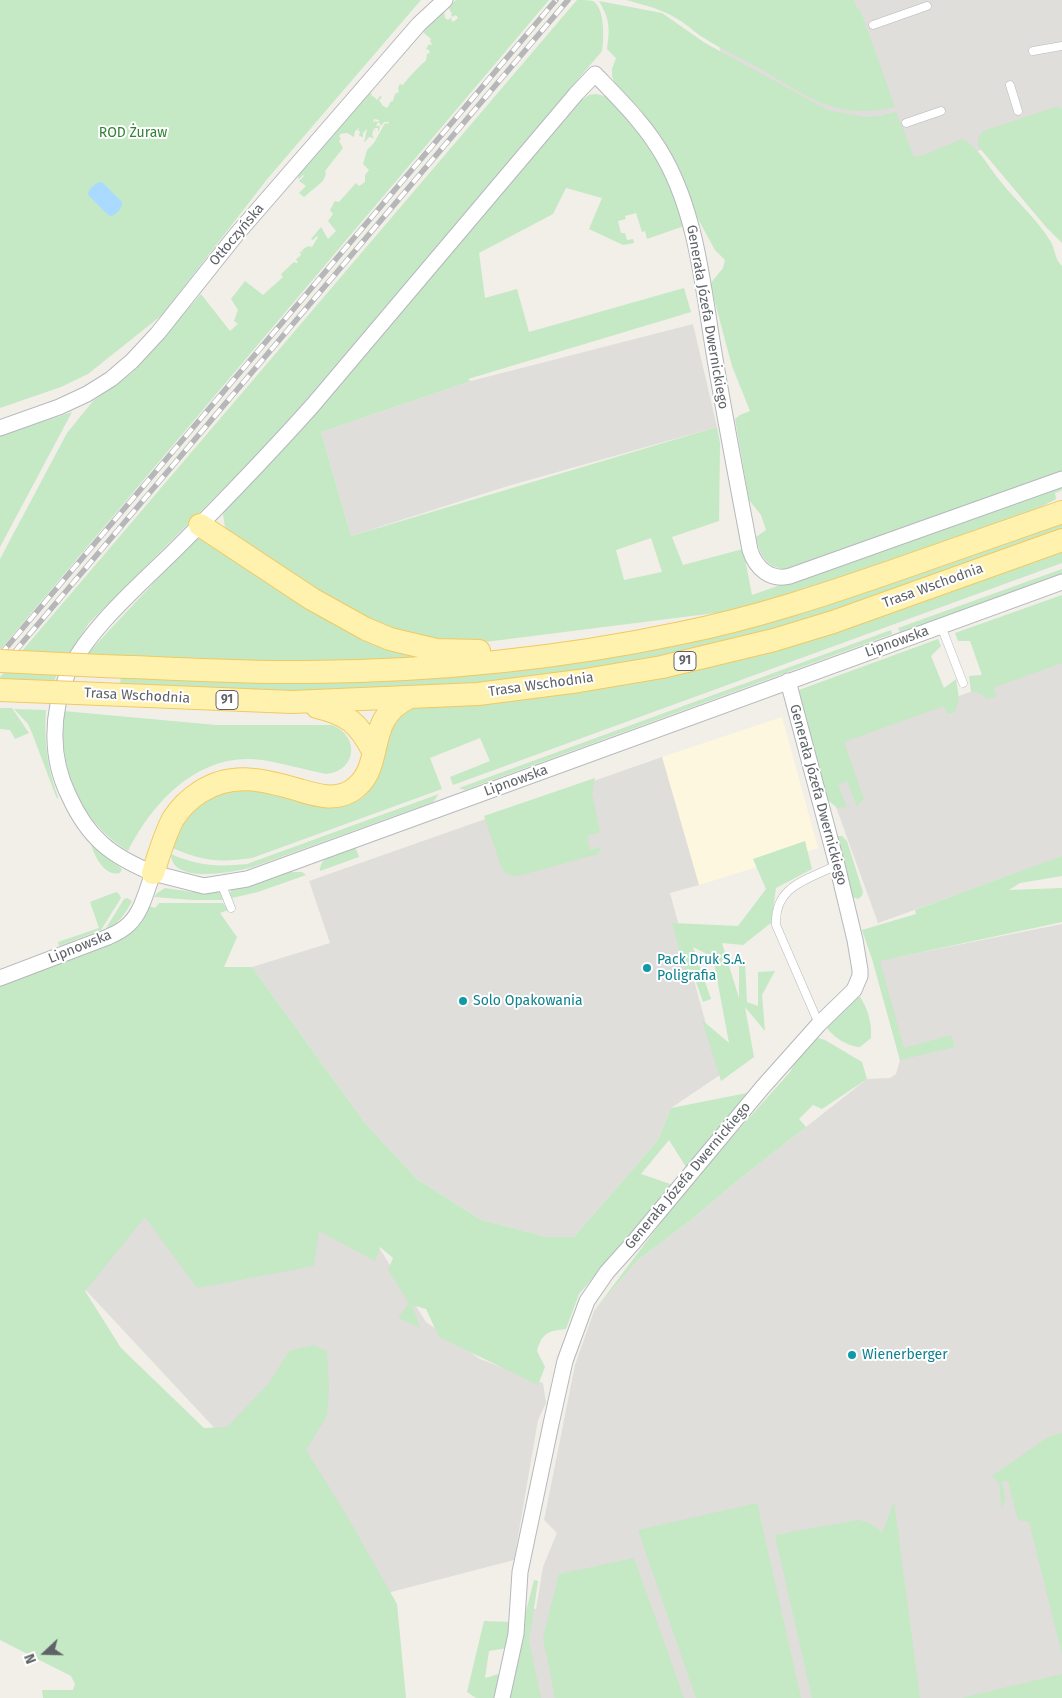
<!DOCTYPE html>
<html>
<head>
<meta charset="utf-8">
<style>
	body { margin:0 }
	#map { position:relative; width:1062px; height:1698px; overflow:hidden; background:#f1efe8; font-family:"Fira Sans",sans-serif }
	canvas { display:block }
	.north { position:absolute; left:20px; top:1628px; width:50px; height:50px; -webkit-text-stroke:4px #fff; paint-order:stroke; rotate:249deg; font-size:14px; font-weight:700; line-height:20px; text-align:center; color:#5f6368 }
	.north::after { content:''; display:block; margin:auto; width:18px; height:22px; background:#5f6368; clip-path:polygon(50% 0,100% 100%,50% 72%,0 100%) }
</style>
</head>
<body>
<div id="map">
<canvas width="1062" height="1698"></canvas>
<div class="north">N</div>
</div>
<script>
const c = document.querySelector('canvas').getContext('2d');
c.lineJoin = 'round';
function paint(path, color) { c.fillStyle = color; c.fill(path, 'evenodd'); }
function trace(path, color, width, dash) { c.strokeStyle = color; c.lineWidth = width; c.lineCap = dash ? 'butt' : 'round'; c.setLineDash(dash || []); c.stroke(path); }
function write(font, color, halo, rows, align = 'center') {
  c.font = font + ' "Fira Sans",sans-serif'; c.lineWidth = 4; c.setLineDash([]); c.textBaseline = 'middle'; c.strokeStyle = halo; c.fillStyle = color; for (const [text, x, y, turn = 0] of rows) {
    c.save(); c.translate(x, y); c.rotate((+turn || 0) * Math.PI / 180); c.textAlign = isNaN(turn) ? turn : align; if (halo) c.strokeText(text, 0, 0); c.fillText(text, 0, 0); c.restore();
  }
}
const commercial = new Path2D(`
	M782,717l36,131 -119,37 -37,-128z`);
const industrial = new Path2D(`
	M730,0h332v117l-150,61 -191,-102 -3,-62z
	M693,324l24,103 -209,59 -157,50 -30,-104 150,-51z
	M1062,658v199l-184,66 -63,-174z
	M662,757l37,128 -29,8 50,182 -49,33 -13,32 -84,97h-26l-67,-17 -64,-41 -52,-56 -113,-156 78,-24 -21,-62z
	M1062,924v774h-553l22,-90 5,1 7,-42 14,-34 -13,-13 31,-155 19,-54 44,-51 53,-40 46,-39 69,-54 61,-48 23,-1 6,-4 4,-14 -27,-98z
	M263,1064l163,258 54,37 63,24 3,20 -8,17 -24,140 -142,37 -290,-311z`);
const green = new Path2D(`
	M0,0h421l-153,178 -106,137 -74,59 -27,13 -61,21z
	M456,0h93l-549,650v-91l67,-126 26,-32 40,-29 68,-78 29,37 8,-7 -4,-3 4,-11 -7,-11 14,-18 18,14 20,-18 -2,-3 13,-12 2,1h2l-2,-4 5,-4 -1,-4 3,1 -1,-2 6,-4 4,1 6,-10 -1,-1 -4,4 -2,-1 10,-12 7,12 8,-8 -8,-10 5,-7 -3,-4 5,-9 4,1 17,-19 3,3 6,-4v-7l4,-5 -6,-6 4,-14 7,-7 11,-20 3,1 1,-2h-5l-3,4 -2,-4 -1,1 1,-3 -5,-1 -1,4 2,-2 3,1 -2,4h4l-1,5h-1v-3h-4l2,3 -3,-2v3l-1,3 2,3 -5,-1 -5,6 3,-14 -4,4v4l-4,-1 1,-5h-2l1,-3 -4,3 -1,6 -7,-4 -7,1 -1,3 2,1 -2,3 4,7 -18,23 1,3 -3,7 -19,16 -5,-4 7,-7 -7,-5 5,-5 -1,-1 -4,4 -1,-1 3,-8 69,-77 2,1 -1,3 2,-1 4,4 3,-4 2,1 -3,3 4,6 4,2 2,-3 1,-3 3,-1 2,-7 4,-2 -1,-4 2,-4 3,1c4,-6 20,-23 23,-24l1,-7 3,-1 -1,-3 -3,-1 3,-5 2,1 1,-1 -2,-3 1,-2 -8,-7 21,-21 1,7 3,2 4,-3 -1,3 2,2 5,-4 -2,-3 -3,2 -2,-2 1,-2 -2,-2v-2l-3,-1z
	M577,0c5,0 12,0 16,1 12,7 11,38 9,50l-327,386 -186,186 -21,32 -46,-4z
	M626,0h228l2,6 5,6 34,95c-57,14 -87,-10 -134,-38 -19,-11 -39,-19 -57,-31 -9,-5 -16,-13 -25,-18 -16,-11 -35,-15 -53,-20z
	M599,1l63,12 43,30 123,67 36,7 15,-1 17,-4 18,45 10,-2 38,-16c17,8 27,29 39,43 16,20 36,37 50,60 4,7 4,18 11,24v206l-272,97c-22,1 -30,-12 -34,-32l10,-7 -5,-15 -12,-15 -14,-81 5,-4 10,-4 -18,-45 -22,-82 13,-16 2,-8 -10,-10 -17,-31 -19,-51 -18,-32 -22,-28 -24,-24 -3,-8v-7l4,-11 -9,-9c3,-21 3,-29 -8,-48z
	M596,94c5,1 10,2 14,5 21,17 50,58 59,82 6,15 10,30 15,45l-37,13 -2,-8 -3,1 -6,-19 -11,3 1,3 -8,2 3,12h4l2,7 6,-1 1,4 -11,2 -34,-16 13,-31 -36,-10 -13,26 -74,39 6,45 32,-9 12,43 155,-44 7,24 -223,67 3,2 -150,51 30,104 366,-109 3,16 -1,78 -47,16 11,28 60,-16 9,46 310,-109v4l-7,3 1,6 -38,20 -263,89 -270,34 -79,-6 -54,-22 -127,-86 -2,-14 2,-5 67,-69 290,-340 7,-5zM651,538l11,34 -38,8 -8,-30z
	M1058,106l4,3v134l-16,-16 -68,-81v-8l5,-7z
	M72,412l-72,135v-111z
	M1062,520v12c-123,44 -246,91 -374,119 -120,26 -242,37 -365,40 -68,2 -136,-2 -203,-5l1,-12 398,-6z
	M201,538l120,76 132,43 -86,5h-87l-193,-8 106,-113z
	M1062,552v11l-609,222 -3,-8 40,-16 -10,-23 -50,20 12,31 -190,69c-35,5 -48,3 -80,-10 2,-7 4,-15 8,-21 12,-23 40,-40 66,-40 5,0 12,3 18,5 31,8 83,30 107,-3 15,-20 15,-45 20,-69l20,-12 392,-68 97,-30z
	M1062,569v5l-162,58 -2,-4z
	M1062,595v68l-67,24 -1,1 3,8 -9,3 -11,-7h-6l-2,-16 13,-1 -12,-34h-12l-3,-8z
	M891,630l1,4 -427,156 -6,-2z
	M938,639l3,7 -10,10 13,32 12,-9 3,20 -4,13 -8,2 -3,-8 -100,36 20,57 -7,7 -10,-25 -9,4 9,22 -10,1 -10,-9 -28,-109z
	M6,670l51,3 -3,9 -54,-2v-3z
	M0,708h12l17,25 -14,6 -5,-9 -10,-1z
	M14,709l32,1c-2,33 1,56 12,87l-1,2 -25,-66 -4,-9z
	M63,711l153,14h116c28,11 25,46 -6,49 -21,-4 -43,-11 -64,-14 -62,-9 -109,41 -134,91 -50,-31 -69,-83 -65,-140z
	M595,778l-3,16 8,38 -13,4 3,14 12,-3 -4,7 -80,22c-7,0 -12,-2 -16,-7l-18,-53z
	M439,794l-6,8 -180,65c-19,5 -82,18 -82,-13 27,12 46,13 76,10z
	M836,836h6l5,5 16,51 -1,4 -4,3 -6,-2z
	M805,841l7,28 -36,19 -5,35 -28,22 -21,-2 17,55v-34l6,-2 2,40 11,4v-34l17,-1 -13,24 3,36 -20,-24 9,50 -33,24 -19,-61 27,23 -16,-86 -20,-10 18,52 -8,3 -9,-26 -9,-5 -13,-48 66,3 28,-37 -13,-30z
	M91,845l31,24 -2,4c-15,4 -25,-16 -29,-28z
	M355,846l4,11 -39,14c0,-17 22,-20 35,-25z
	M1062,856v20l-42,7 -11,7 53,-2v34l-182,39 24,87 47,-13 4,12 -55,13 -27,-98 -11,-32 54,-16 -1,-4z
	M289,872h13l4,3 -48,17 -26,6 -2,-5 2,-4z
	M165,888l27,4 24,-2 5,3 2,7h-30l-39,-3 3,-4z
	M116,892l3,2 2,4 -20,32 -42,16 -1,-4 41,-14 -9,-26z
	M127,898l5,3c-7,14 -15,24 -29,32l21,-34z
	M159,903h64l5,7 -8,3 17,24 -13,30h28l113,156 52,56 64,41 67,17h26l84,-97 13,-32 76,-15 -61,74 -17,-27 -28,34 32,11 -94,109 -13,35c-18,2 -24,4 -29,22l8,16 -7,18 -99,-48 -13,-28 -14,-4 8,23 -22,-10 11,-15 -21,-33 5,-12 -13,-11 -5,14 -56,-30 -5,35 -117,22 -52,-71 -60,74 36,57 83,80 23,-1 42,-44 20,-32 25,-6 13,6 2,37 -2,28 -21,34 41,66 50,88 9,94h-363l-1,-8h31l2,-6 -4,-8 -71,-36v-654l124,-49c12,-9 19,-17 25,-31l6,2z
	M858,996l2,1c8,12 12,26 11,41l-11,9c-11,0 -27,-10 -33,-19v-4z
	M818,1038l7,2 37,22 5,17 -45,30 -9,-4 -14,14 7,8 -69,54 -46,39 -53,40 -44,51 96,-127 100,-112 13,-26 8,-6z
	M1062,1433v222l-33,-133 -11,-2 -10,-39h-6l3,17 -3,12 -3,-27 -7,-7 56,-39z
	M894,1501l26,197h-108l-37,-163 83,-15c11,2 16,5 24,13z
	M757,1503l44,195h-105l-58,-168z
	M634,1558l50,140h-129l-12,-61 16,-63z
	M534,1580l4,1 -9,61 12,56h-37z
	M484,1621l28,1 -5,26 -18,3 -4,27 17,-5 -7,25h-19l-9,-6z
	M1062,1674v24h-101z`);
const water = new Path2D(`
	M100,182l3,1 19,19c1,6 -5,11 -10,14l-4,-1 -19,-19 -1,-3c2,-5 6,-9 12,-11z`);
const service = new Path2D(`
	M873,25l54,-19
	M1033,51l29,-5
	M1010,85l8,26
	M906,123l35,-12
	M941,626l22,57
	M221,883l10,25
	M819,1024l-43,-99c-2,-39 31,-45 61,-60`);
const minor = new Path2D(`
	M0,428l59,-21 28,-13 24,-15 21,-18 26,-28 78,-98 183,-211 26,-24
	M153,873c-42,-17 -65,-35 -84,-77 -19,-38 -18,-82 -2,-121 19,-45 76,-93 111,-128 46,-46 92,-94 135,-142l263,-311 19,-20c26,27 52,52 70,85 32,58 38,129 49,194 11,66 24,132 36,197 6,19 21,31 40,26l272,-97
	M0,978l108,-41c7,-3 15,-7 21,-13 13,-12 18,-35 24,-51l51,13 43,-7 815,-297
	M502,1698l14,-64 4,-62 31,-148 14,-63 22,-60 20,-29 26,-29 129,-155 57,-64 35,-34 6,-14v-6l-5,-30 -18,-75 -49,-184`);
const primary = new Path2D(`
	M200,525l112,74 54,30 24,10 46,11 43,1
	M102,666c69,2 138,7 207,6 125,-1 250,-13 372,-39 75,-15 146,-39 218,-64 54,-19 109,-38 163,-57
	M76,693l216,9 186,-8 101,-13 83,-14 112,-27 59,-18 229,-82
	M317,707c31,7 42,17 56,44
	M153,873c6,-18 11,-37 20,-54 7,-11 16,-20 27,-27 32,-21 65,-12 99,-2 17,5 35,11 52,1 36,-22 11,-71 57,-93`);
const rail = new Path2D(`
	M0,655l556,-655
	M0,669l568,-669`);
const primaryBridge = new Path2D(`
	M0,661l102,5
	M0,690l76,3`);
const markers = [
	[647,968,5,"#0f9aa8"],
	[463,1001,5,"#0f9aa8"],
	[852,1355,5,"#0f9aa8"]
];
const shields = [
	[685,661,22],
	[227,700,22]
];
const shieldNames = [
	["91",685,661],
	["91",227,700]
];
const parkNames = [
	["ROD Żuraw",133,133]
];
const streetNames = [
	["Otłoczyńska",237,235,-50],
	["Generała Józefa Dwernickiego",707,317,80],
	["Trasa Wschodnia",933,586,-20],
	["Lipnowska",897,642,-20],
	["Trasa Wschodnia",541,685,-8],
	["Trasa Wschodnia",137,696,3],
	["Lipnowska",516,781,-20],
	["Generała Józefa Dwernickiego",818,795,75],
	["Lipnowska",80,947,-22],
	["Generała Józefa Dwernickiego",688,1176,-50]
];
const cultureNames = [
	["Pack Druk S.A.",657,960],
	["Poligrafia",657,976],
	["Solo Opakowania",473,1001],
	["Wienerberger",862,1355]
];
paint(commercial, '#fef7e0');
paint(industrial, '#e0deda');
paint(green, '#c5e8c5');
paint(water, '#aadaff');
trace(service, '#b5b8bc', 9);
trace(minor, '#b5b8bc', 17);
trace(primary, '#f2c960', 24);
trace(service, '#fff', 8);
trace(minor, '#fff', 15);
trace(primary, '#fff2af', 22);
trace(rail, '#b6b7b8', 5.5);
trace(rail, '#fff', 4, [11]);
trace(primaryBridge, '#f2c960', 24, []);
trace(primaryBridge, '#fff2af', 22);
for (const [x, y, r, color] of markers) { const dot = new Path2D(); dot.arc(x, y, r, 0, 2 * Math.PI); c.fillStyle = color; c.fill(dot); trace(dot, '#fff', 2); }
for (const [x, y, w] of shields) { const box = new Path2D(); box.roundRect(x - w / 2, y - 9.5, w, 19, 4); c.fillStyle = '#fff'; c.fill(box); trace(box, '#5f6368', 1); }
write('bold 12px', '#5f6368', null, shieldNames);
write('14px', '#348238', '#fff', parkNames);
write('14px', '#5f6368', '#fff', streetNames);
write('14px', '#0d838f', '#fff', cultureNames, 'left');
</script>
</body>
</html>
